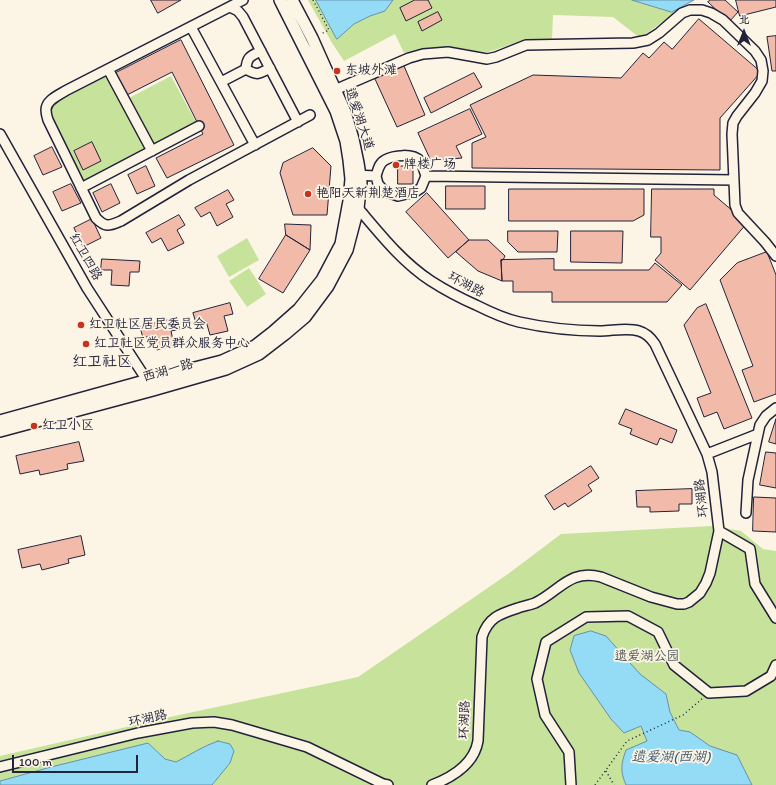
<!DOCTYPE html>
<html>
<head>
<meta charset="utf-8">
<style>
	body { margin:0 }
	#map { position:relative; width:776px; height:785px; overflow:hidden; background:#fcf5e5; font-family:Itim,"LXGW WenKai TC",sans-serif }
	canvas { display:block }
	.north { position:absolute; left:724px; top:12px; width:40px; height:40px; -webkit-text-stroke:3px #fcf5e5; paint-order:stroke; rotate:0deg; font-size:11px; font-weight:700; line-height:16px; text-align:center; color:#22223b }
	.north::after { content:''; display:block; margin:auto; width:14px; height:18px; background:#22223b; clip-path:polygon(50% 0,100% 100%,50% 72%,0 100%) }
	.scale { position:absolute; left:12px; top:755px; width:126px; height:18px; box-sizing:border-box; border:2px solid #22223b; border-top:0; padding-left:5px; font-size:12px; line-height:14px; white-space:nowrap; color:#22223b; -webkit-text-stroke:3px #fcf5e5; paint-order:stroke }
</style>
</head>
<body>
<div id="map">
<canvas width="776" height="785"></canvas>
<div class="north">北</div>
<div class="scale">100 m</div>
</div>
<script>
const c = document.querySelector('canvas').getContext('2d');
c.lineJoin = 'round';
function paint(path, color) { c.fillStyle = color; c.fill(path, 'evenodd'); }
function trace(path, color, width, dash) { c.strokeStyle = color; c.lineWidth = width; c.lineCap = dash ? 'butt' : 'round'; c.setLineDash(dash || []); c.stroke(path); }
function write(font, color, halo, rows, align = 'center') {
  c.font = font + ' Itim,"LXGW WenKai TC",sans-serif'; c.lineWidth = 3.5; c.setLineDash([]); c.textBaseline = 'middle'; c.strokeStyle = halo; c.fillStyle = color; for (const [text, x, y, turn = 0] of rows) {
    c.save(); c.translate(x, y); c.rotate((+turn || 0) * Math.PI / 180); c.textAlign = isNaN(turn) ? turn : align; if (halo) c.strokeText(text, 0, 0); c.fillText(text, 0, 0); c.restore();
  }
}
const green = new Path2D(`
	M308,0h386l-22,12 3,1 -35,25 -27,-21 -60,-2 -1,24 -21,1 -9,1 -34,11 -24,-1 -41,-3 -19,5 -9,-19 -51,27 -12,-18z
	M107,76l41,75 -63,33 -34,-69 -1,-7 5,-5z
	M171,76l26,48 -44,23 -26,-48z
	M247,238l12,22 -30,17 -12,-21z
	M249,268l17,26 -19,13 -18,-26z
	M712,526l29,5 22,18 13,2v234h-776v-29l179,-41 179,-38 150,-103 53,-40z`);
const water = new Path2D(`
	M316,0h77l-8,11 -15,5 -16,8 -17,15z
	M632,0h62l-22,12z
	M591,631l15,5 34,38 26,20 4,18 9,18 11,2 20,14 27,9 15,30h-126c-6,-14 -5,-21 0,-35l21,-9 -6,-15 -17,7 -13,-14 -32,-46 -9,-23 4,-14z
	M218,741l12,3 4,7 -4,12 -18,22h-212v-4l51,-14 97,-24 17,16 11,3c14,-7 27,-16 42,-21z`);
const building = new Path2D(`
	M151,0h30l-23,13z
	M415,0h13l4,8 -26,13 -6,-13z
	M711,0h14l13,12 -9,10 -21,-20z
	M736,0h40v7l-36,9z
	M438,12l4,8 -20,11 -4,-9z
	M699,19l62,53 -41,46v52l-248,-2v-25l14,-6 -16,-32 63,-30 88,3 22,-25 6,5 15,-16 8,7z
	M776,36v35h-4l-5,-34z
	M181,40l53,105 -67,33 -11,-20 47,-24 -31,-62 -49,25 -11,-22z
	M404,66l21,49 -28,12 -22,-48z
	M474,73l8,14 -51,26 -7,-15z
	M470,109l12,25 -26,12 6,12 -31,3 -13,-28z
	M92,142l9,19 -18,9 -9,-19z
	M52,147l10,20 -19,8 -9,-19z
	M313,148l18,18 -4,49h-34l-13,-42 3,-10z
	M146,166l9,20 -18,8 -9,-19z
	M398,166h15v18h-15z
	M71,184l10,19 -19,8 -9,-19z
	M111,184l9,19 -18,9 -9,-19z
	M446,186h39v23h-39z
	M509,189h135v26l-11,6h-124z
	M652,189h62v6l33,28 -57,67 -35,-30 6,-7v-16h-10z
	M228,190l6,10 -8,4 7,13 -16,9 -7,-14 -9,5 -6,-9z
	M427,193l42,47 -21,18 -42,-46z
	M179,215l6,10 -8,5 7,13 -16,8 -7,-13 -9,5 -6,-10z
	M92,219l9,19 -18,9 -9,-19z
	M285,224l26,1 -1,25 -24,-15z
	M508,231h50l-1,21h-39l-10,-10z
	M571,231h52l-1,32 -51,-1z
	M286,235l24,15 -27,43 -24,-14z
	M469,240h19l17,16 -2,4h-2l1,21 -24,-10 -22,-19z
	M767,252l9,23v119l-22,8 -12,-32 11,-4 -33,-86 17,-17z
	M102,259l38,2 -1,11h-9l-1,14 -18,-1 1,-15h-11z
	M554,259v11h95l6,-7 27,22 -15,17h-115v-10h-39v-11h-11l-1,-21z
	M230,303l3,11 -9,2 4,15 -18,4 -4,-14 -10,2 -3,-10z
	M706,304l46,114 -28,11 -7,-17 -13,5 -7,-19 14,-5 -27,-68 13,-17z
	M177,318l3,11 -9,2 3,14 -17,5 -4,-15 -10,3 -3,-11z
	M626,409l51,21 -5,13 -12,-5 -3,7 -27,-11 2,-5 -13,-5z
	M776,419v25l-7,-2z
	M79,442l5,19 -17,3 1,5 -28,6 -1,-5 -19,4 -4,-18z
	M766,452l10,1v35l-16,-3z
	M591,466l8,12 -11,7 4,6 -24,16 -3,-4 -11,7 -9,-14z
	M692,489v15h-13v7l-29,1v-5h-13l-1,-16z
	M754,497l22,1v34l-23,-1z
	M81,536l4,19 -17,4 1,4 -27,7 -2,-6 -18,4 -4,-18z`);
const path = new Path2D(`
	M313,0l16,30 -8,4
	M606,771l8,14
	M595,785l32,-44 56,-26 20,-17`);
const minor = new Path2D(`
	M243,0l-176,90c-8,5 -21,10 -21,20 0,3 1,7 2,10l48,98c10,10 13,8 25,3l68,-41 121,-65
	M230,7l8,4 5,6 55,105
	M191,27l64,118
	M261,51c-10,5 -14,5 -15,18 11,7 13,5 24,-1
	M108,69l44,82
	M221,82l25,-13
	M330,92l79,-34 14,-4 25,-2 39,7 9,-2 30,-12 107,-2 15,-3 11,-7 23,-20 8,-3h12l9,3 12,7 32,31 6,9 2,11 -1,10 -7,12 -18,23 -4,7 -1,11 3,71 3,8 27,29 11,14
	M0,134l87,154 63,97
	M354,175l22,1c2,-6 3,-13 9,-16 9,-5 28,-7 35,1 3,4 4,10 6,15l308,4
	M376,176l2,8 6,7 14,5 17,-4 6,-4 5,-12
	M81,188l118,-62
	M354,205l4,3c22,26 44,54 73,73 14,9 29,17 45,24 12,6 30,14 43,17 27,6 53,9 81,9 12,0 27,-4 39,0 7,2 12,7 16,13l52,110 5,18 7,59 -9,42 -4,10 -6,10 -11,9 -5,2h-7l-26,-7 -50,-20c-32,-8 -41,14 -66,26 -5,2 -12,3 -17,5 -19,6 -30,10 -36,29l-4,104c-4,23 -25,36 -46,44
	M707,454l51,-20
	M746,513l2,-33 10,-46 2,-9 6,-9 10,-8
	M719,531l31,18 5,35 21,34
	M0,767l138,-34 54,-10 22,-1 18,3 75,22 76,37 5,1
	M571,785l-2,-33 -24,-37 -8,-36 9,-37 40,-25 42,-1 30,16 16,33 35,28 37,-2 25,-15 5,-11`);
const major = new Path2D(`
	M0,421l148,-41 74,-19 33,-15 18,-14 26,-23 23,-29 19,-36 8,-43 2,-22 -2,-19 -3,-19 -10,-30 -56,-111
	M0,431l153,-41 73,-21 33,-15 26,-20 20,-17 23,-31 19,-36 11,-42 3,-26 -3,-19 -5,-24 -8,-27 -33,-74 -20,-38`);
const markers = [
	[337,71,4,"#c8321e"],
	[396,165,4,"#c8321e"],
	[308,194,4,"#c8321e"],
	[81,325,4,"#c8321e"],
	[86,344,4,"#c8321e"],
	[34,426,4,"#c8321e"]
];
const poiNames = [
	["东坡外滩",345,71],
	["牌楼广场",404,165],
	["艳阳天新荆楚酒店",316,194],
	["红卫社区居民委员会",89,325],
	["红卫社区党员群众服务中心",94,344],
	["红卫小区",42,426]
];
const streetNames = [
	["遗爱湖大道",359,119,72],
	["红卫四路",85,257,60],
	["环湖路",466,285,28],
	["西湖一路",168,371,-16],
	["环湖路",702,498,-96],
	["环湖路",148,719,-12],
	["环湖路",465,720,-88]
];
const parkNames = [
	["遗爱湖公园",647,657]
];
const waterNames = [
	["遗爱湖(西湖)",671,757]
];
const quarterNames = [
	["红卫社区",102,362]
];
paint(green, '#c7e39b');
paint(water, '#94dbf5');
trace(water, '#6691ab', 1);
paint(building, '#f2baa8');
trace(building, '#22223b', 1);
trace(minor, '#22223b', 12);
trace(major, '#22223b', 14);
trace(path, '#22223b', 1.5, [1, 3]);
trace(minor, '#fcf5e5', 9);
trace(major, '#fcf5e5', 11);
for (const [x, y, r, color] of markers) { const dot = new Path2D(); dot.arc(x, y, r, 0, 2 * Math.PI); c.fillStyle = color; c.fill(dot); trace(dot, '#fcf5e5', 1.5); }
write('13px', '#22223b', '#fcf5e5', poiNames, 'left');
write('13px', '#22223b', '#fcf5e5', streetNames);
write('13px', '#4b5253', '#fcf5e5', parkNames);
write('italic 14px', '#445a73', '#fcf5e5', waterNames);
write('15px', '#22223b', '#fcf5e5', quarterNames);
</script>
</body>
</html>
